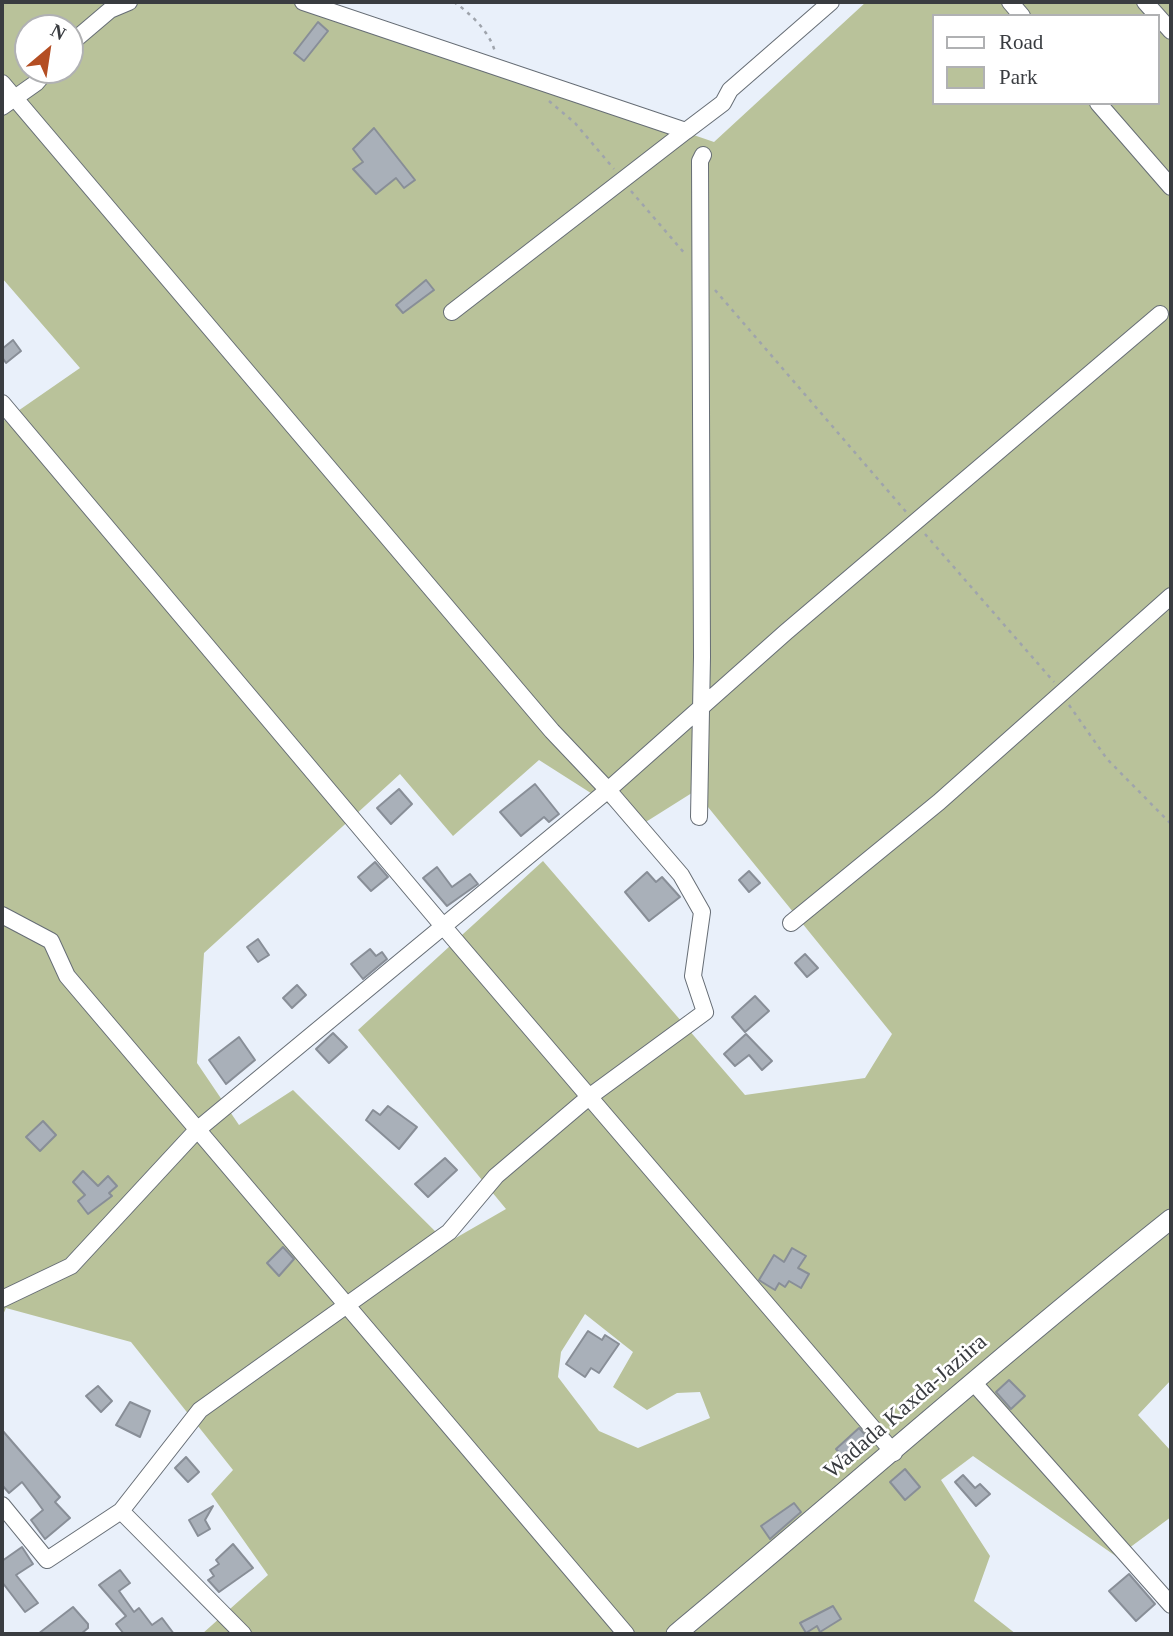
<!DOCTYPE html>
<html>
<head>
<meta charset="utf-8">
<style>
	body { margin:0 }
	#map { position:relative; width:1173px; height:1636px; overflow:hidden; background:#e9f0fa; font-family:Georgia,serif }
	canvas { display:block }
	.frame { position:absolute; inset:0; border:4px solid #393c40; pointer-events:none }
	.legend { position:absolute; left:932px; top:14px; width:228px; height:91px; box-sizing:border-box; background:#fff; border:2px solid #b0b1b3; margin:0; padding:9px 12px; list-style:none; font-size:21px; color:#393c40 }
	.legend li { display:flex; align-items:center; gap:14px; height:35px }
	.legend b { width:35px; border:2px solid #b0b1b3 }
	.north { position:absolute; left:14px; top:14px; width:70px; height:70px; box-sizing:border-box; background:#fff; border:2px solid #b0b1b3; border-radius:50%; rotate:29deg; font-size:19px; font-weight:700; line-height:28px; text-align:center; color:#393c40 }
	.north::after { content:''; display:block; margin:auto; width:24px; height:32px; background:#b44e23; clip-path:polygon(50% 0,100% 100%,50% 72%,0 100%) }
</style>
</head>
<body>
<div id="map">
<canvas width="1173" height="1636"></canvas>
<div class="frame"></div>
<ul class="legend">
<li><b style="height:9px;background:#fff"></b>Road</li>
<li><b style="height:19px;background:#b9c29a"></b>Park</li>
</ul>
<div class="north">N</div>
</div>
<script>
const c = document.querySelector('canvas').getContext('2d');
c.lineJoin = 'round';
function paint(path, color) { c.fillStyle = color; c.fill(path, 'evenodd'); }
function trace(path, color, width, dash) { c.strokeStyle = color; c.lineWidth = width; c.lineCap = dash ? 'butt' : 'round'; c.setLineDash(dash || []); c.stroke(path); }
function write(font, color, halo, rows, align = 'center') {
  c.font = font + ' Georgia,serif'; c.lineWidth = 5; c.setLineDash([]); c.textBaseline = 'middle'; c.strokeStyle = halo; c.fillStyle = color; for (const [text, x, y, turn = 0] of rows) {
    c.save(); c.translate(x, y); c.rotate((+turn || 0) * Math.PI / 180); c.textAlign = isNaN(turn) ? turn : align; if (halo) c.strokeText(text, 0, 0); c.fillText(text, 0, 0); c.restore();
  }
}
const green = new Path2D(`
	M2,2h304l408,140 152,-140h305v1378l-33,35 33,36v66l-54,40 -144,-101 -32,24 49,76 -16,45 42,33h-814l66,-59 -57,-81 22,-24 -102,-128 -125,-34 -4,9v-895l78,-54 -78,-90zM933,16h224v87h-224zM28,28h42v42h-42zM539,760l102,65 54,-34 197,243 -27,44 -120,17 -202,-234 -185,169 148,179 -59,34 -154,-153 -54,35 -42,-62 7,-110 196,-179 53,62zM585,1314l48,38 -20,35 34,23 30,-17 23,-1 10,26 -72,30 -39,-17 -41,-54 3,-25z`);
const building = new Path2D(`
	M318,22l10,9 -24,30 -10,-8z
	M374,128l41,52 -11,8 -8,-10 -20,16 -23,-25 10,-7 -10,-13z
	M426,280l8,10 -31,23 -7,-8z
	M13,340l8,11 -15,12 -4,-6v-8z
	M535,784l24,30 -10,8 -5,-5 -23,19 -21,-24z
	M399,789l13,15 -21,20 -14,-16z
	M375,862l13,15 -17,14 -13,-14z
	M437,867l15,20 18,-13 8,10 -31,22 -24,-28z
	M749,871l11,12 -11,9 -10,-12z
	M647,872l9,10 6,-5 18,20 -31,24 -24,-29z
	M258,939l11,16 -11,7 -11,-15z
	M370,949l6,7 6,-4 5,7 -24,20 -12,-15z
	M805,954l13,14 -11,9 -12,-14z
	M297,985l9,10 -14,13 -9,-10z
	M755,996l14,15 -24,21 -13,-15z
	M333,1033l14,14 -18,16 -13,-14z
	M746,1034l26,27 -10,9 -13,-15 -14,11 -11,-12z
	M239,1037l16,23 -29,24 -17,-24z
	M388,1106l29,21 -18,22 -33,-29 7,-10 7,5z
	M43,1121l13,14 -16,16 -14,-14z
	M445,1158l12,12 -29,27 -13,-13z
	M83,1171l15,15 10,-10 9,10 -8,7 3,3 -24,18 -10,-13 7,-6 -12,-13z
	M283,1247l11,12 -15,17 -12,-13z
	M792,1248l14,8 -8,12 11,6 -8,14 -12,-7 -4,6 -6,-4 -4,7 -13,-8 -3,-2 15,-25 10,7z
	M588,1331l14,9 3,-5 14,9 -20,29 -8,-5 -6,9 -19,-13z
	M1009,1380l16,16 -14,13 -15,-17z
	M98,1386l14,15 -11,11 -15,-16z
	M130,1402l20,9 -10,26 -24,-12z
	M859,1428l9,10 -22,22 -10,-11z
	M2,1430l58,67 -5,5 15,16 -25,21 -14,-19 12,-10 -8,-11 -13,-17 -13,11 -7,-8z
	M186,1457l13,15 -11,10 -13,-14z
	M905,1469l15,18 -15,13 -15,-18z
	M963,1475l12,13 5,-4 10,10 -14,12 -21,-24z
	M794,1503l7,9 -31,27 -9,-13z
	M213,1506l-8,14 5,9 -12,7 -9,-16z
	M233,1544l20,24 -34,24 -11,-12 6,-4 -4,-6 9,-6 -3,-4z
	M22,1547l11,17 -17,11 22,28 -13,9 -23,-30v-21z
	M120,1570l10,13 -11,8 15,21 5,-4 13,17 10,-7 12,16h-50l-8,-10 10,-8 -27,-31z
	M1129,1574l26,30 -19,17 -27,-30z
	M833,1606l8,13 -21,13 -3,-6 -11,7 -6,-10z
	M73,1607l15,17v4l-7,6h-43z`);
const path = new Path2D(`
	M454,2c16,11 36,30 41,50
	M549,101l26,22 39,46
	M631,191l55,64
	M715,290l192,223
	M925,534l129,148
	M1069,705l38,54 64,65`);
const minor = new Path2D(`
	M303,2l383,129 37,-28 7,-13 101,-88
	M1010,2l12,14
	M1145,2l26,29
	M70,44l40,-34 19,-8
	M2,83l550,648 56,59 178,-158 374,-318
	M1098,103l73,84
	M2,107l34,-24 11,-13
	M452,312l234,-181
	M2,403l441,523 451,527
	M699,817l3,-160 -2,-496 3,-6
	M2,915l49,26 16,35 559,658
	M791,923l148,-121 232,-206
	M2,1299l69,-33 126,-136 411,-340 73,85 21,37 -9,64 12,36 -116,85 -93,79 -47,56 -249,178 -79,101
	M973,1382l198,223
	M2,1505l45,55 74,-49 122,123`);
const tertiary = new Path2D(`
	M676,1634c166,-138 327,-281 495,-415`);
const streetNames = [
	["Wadada Kaxda-Jaziira",906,1407,-41]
];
paint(green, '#b9c29a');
paint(building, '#a9b0b9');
trace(building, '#888e97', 2);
trace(minor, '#666d75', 18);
trace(tertiary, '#666d75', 21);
trace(path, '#9fa4ac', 2.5, [3.5, 5]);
trace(minor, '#fff', 16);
trace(tertiary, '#fff', 19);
write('23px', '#393c40', '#fff', streetNames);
</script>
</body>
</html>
